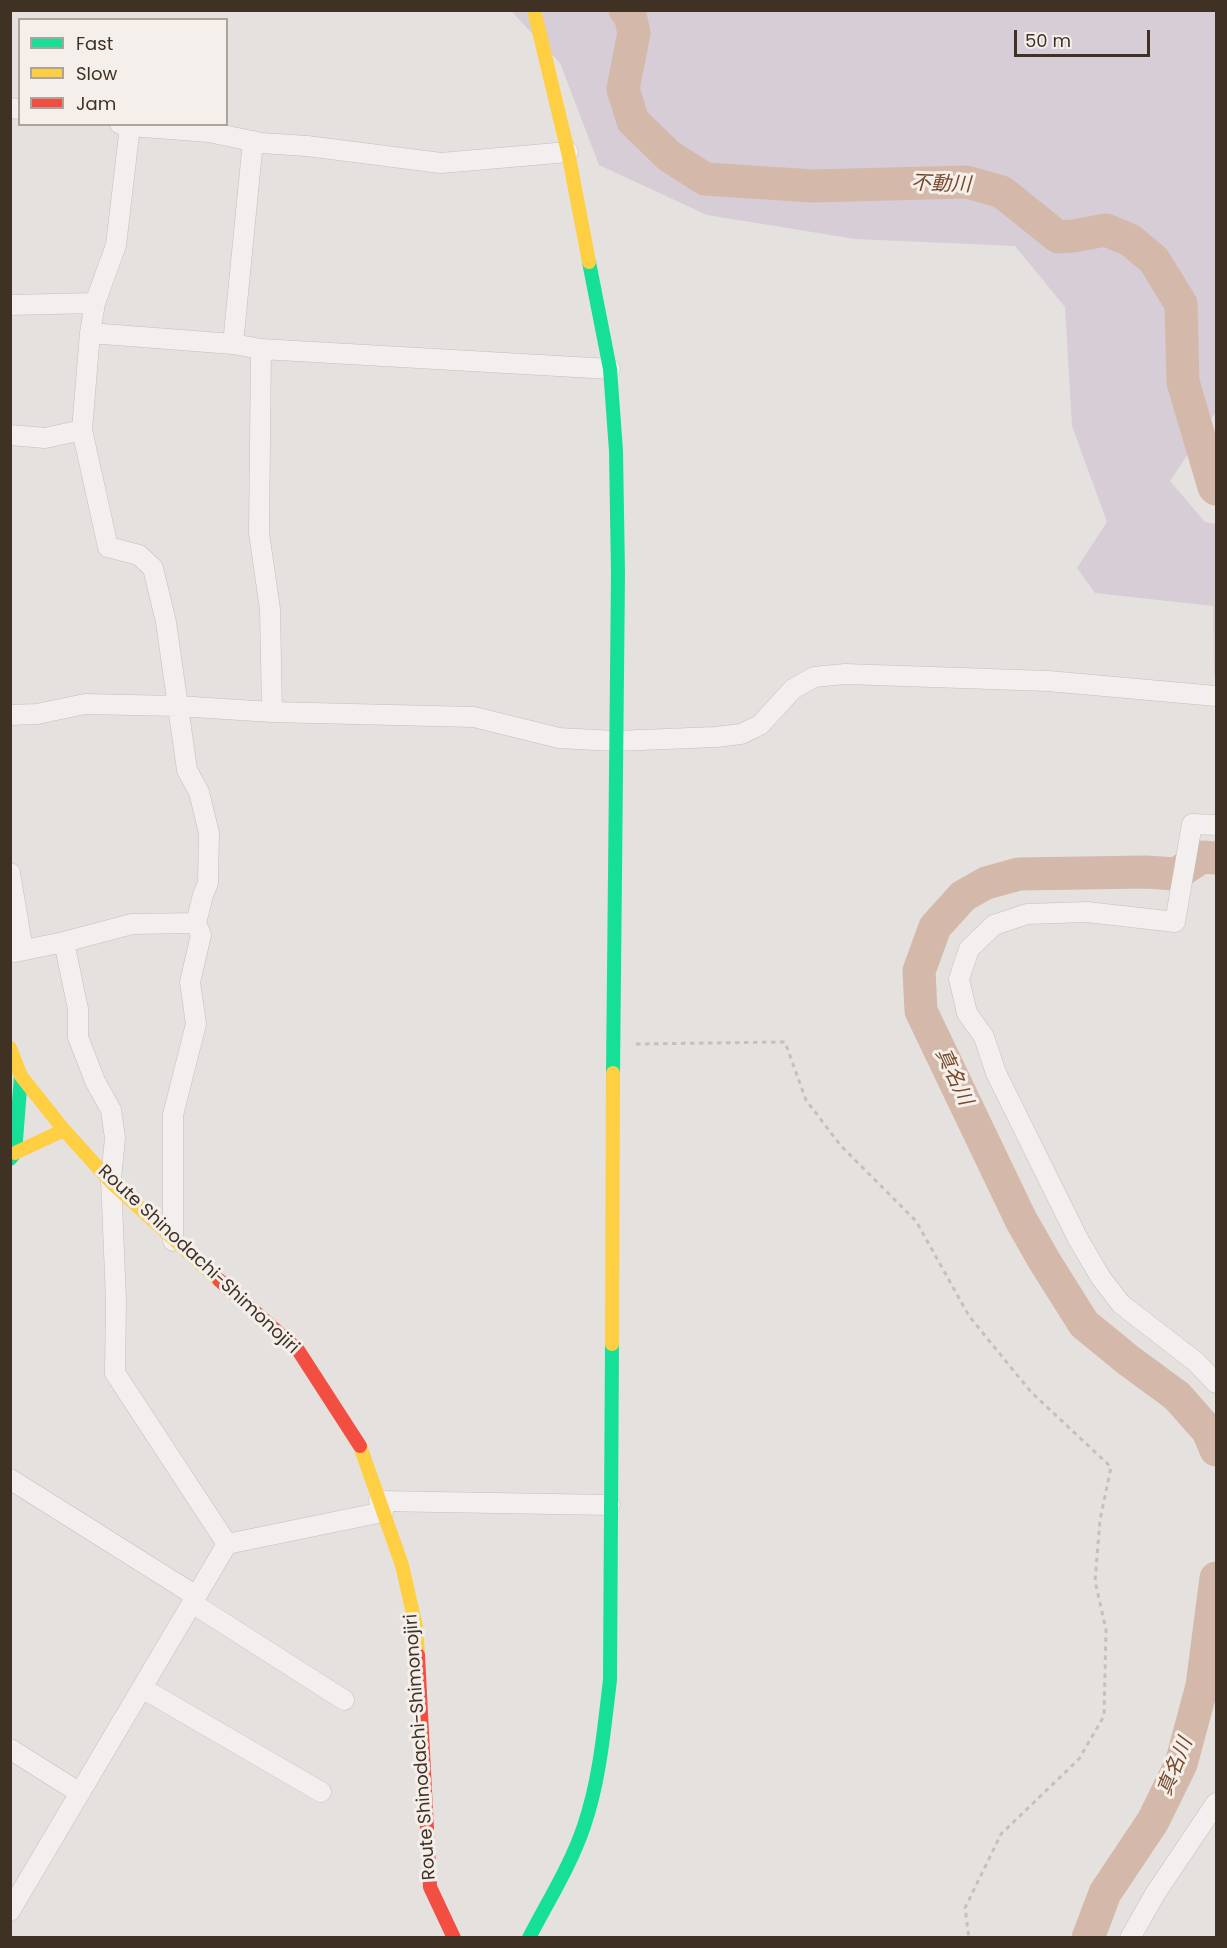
<!DOCTYPE html>
<html>
<head>
<meta charset="utf-8">
<style>
	body { margin:0 }
	#map { position:relative; width:1227px; height:1948px; overflow:hidden; background:#e5e1de; font-family:Poppins,sans-serif }
	canvas { display:block }
	.frame { position:absolute; inset:0; border:12px solid #3f3124; pointer-events:none }
	.legend { position:absolute; left:18px; top:18px; width:210px; height:108px; box-sizing:border-box; background:#f5efeb; border:2px solid #aca39b; margin:0; padding:8px 10px; list-style:none; font-size:18px; color:#3f3124 }
	.legend li { display:flex; align-items:center; gap:12px; height:30px }
	.legend b { width:30px; border:2px solid #aca39b }
	.scale { position:absolute; left:1014px; top:30px; width:136px; height:27px; box-sizing:border-box; border:3px solid #3f3124; border-top:0; padding-left:8px; font-size:18px; line-height:21px; white-space:nowrap; color:#3f3124; -webkit-text-stroke:4px #f5efeb; paint-order:stroke }
</style>
</head>
<body>
<div id="map">
<canvas width="1227" height="1948"></canvas>
<div class="frame"></div>
<ul class="legend">
<li><b style="height:8px;background:#16e098"></b>Fast</li>
<li><b style="height:8px;background:#ffcf43"></b>Slow</li>
<li><b style="height:8px;background:#f24e42"></b>Jam</li>
</ul>
<div class="scale">50 m</div>
</div>
<script>
const c = document.querySelector('canvas').getContext('2d');
c.lineJoin = 'round';
function paint(path, color) { c.fillStyle = color; c.fill(path, 'evenodd'); }
function trace(path, color, width, dash) { c.strokeStyle = color; c.lineWidth = width; c.lineCap = dash ? 'butt' : 'round'; c.setLineDash(dash || []); c.stroke(path); }
function write(font, color, halo, rows, align = 'center') {
  c.font = font + ' Poppins,"Noto Sans JP",sans-serif'; c.lineWidth = 6; c.setLineDash([]); c.textBaseline = 'middle'; c.strokeStyle = halo; c.fillStyle = color; for (const [text, x, y, turn = 0] of rows) {
    c.save(); c.translate(x, y); c.rotate((+turn || 0) * Math.PI / 180); c.textAlign = isNaN(turn) ? turn : align; if (halo) c.strokeText(text, 0, 0); c.fillText(text, 0, 0); c.restore();
  }
}
const green = new Path2D(`
	M511,11h705v401l-46,69 35,41 11,2v152l-2,-1 -1,-69 -118,-13 -18,-25 30,-46 -35,-96 -7,-119 -50,-61 -160,-7 -148,-24 -108,-50 -39,-102z`);
const river = new Path2D(`
	M625,10l5,5 4,18 -11,56 10,32 36,35 36,23 108,7 154,-4 35,10 56,45 15,-1 33,-6 24,10 24,20 27,44 2,78 31,105 2,2
	M1216,858l-14,-1 -26,17 -30,-2 -127,2 -33,9 -23,13 -28,31 -16,44 2,40 100,209 24,42 39,62 44,36 49,36 31,35 8,19
	M1088,1938l17,-45 48,-72 28,-57 21,-78 14,-108`);
const path = new Path2D(`
	M636,1044l149,-2 21,58 35,46 75,75 53,95 62,76 80,75 -11,53 -5,61 11,49 -2,86 -25,43 -78,75 -36,74 4,30`);
const street = new Path2D(`
	M10,108l10,1
	M120,124l10,2 -14,119 -21,58 -5,30 -8,97 26,117 31,8 14,13 13,54 21,148 12,22 10,41 -1,50 -5,12 -7,28 -64,1 -68,18 14,67v28l17,44 16,29 4,28 -4,41 5,121 -1,73 112,171
	M130,126l79,6 52,11 46,3 134,17 127,-11
	M10,305l85,-2
	M90,333l143,11 28,5 349,20
	M233,344l20,-203
	M261,349l-2,184 11,76 2,103
	M10,435l35,3 37,-8
	M10,715l27,-1 48,-10 92,2 95,6 202,5 85,21 56,3 101,-4 25,-3 19,-9 33,-36 21,-12 31,-3 203,7 168,15
	M1216,825l-24,-1 -17,98 -88,-10 -60,2 -33,11 -25,24 -10,30 8,34 17,24 12,36 82,166 23,39 20,26 75,58 20,21
	M10,873l13,77
	M10,953l54,-11
	M173,1241v-126l23,-91 -6,-42 11,-47 -5,-12
	M10,1479l186,117
	M379,1501l231,4
	M192,1603l152,97
	M142,1688l179,104
	M10,1749l70,44
	M10,1911l217,-367 156,-32
	M1130,1938l25,-44 61,-91`);
const fast = new Path2D(`
	M589,262l21,107 6,82 2,123 -5,499
	M10,1159l5,-6 6,-77
	M529,1938c19,-37 42,-73 55,-112 16,-47 20,-97 26,-146l2,-336`);
const slow = new Path2D(`
	M534,10l34,142 21,110
	M10,1048l11,28 43,54 48,53 107,97
	M15,1153l49,-23
	M612,1344l1,-271
	M360,1446l42,119 14,62 2,28`);
const jam = new Path2D(`
	M219,1280l79,70 62,96
	M418,1655l12,232 24,51`);
const streetNames = [
	["Route Shinodachi-Shimonojiri",198,1260,43],
	["Route Shinodachi-Shimonojiri",421,1747,-94]
];
const waterNames = [
	["不動川",941,185,2],
	["真名川",953,1077,65],
	["真名川",1176,1767,-68]
];
paint(green, '#d6cdd7');
trace(river, '#d4b8a9', 33);
trace(street, '#c3bfbc', 21);
trace(path, '#c4c1bc', 3, [4.5, 4.5]);
trace(street, '#f2efee', 20);
trace(fast, '#16e098', 14);
trace(slow, '#ffcf43', 14);
trace(jam, '#f24e42', 14);
write('18px', '#3f3124', '#f5efeb', streetNames);
write('italic 20px', '#77492a', '#f5efeb', waterNames);
</script>
</body>
</html>
